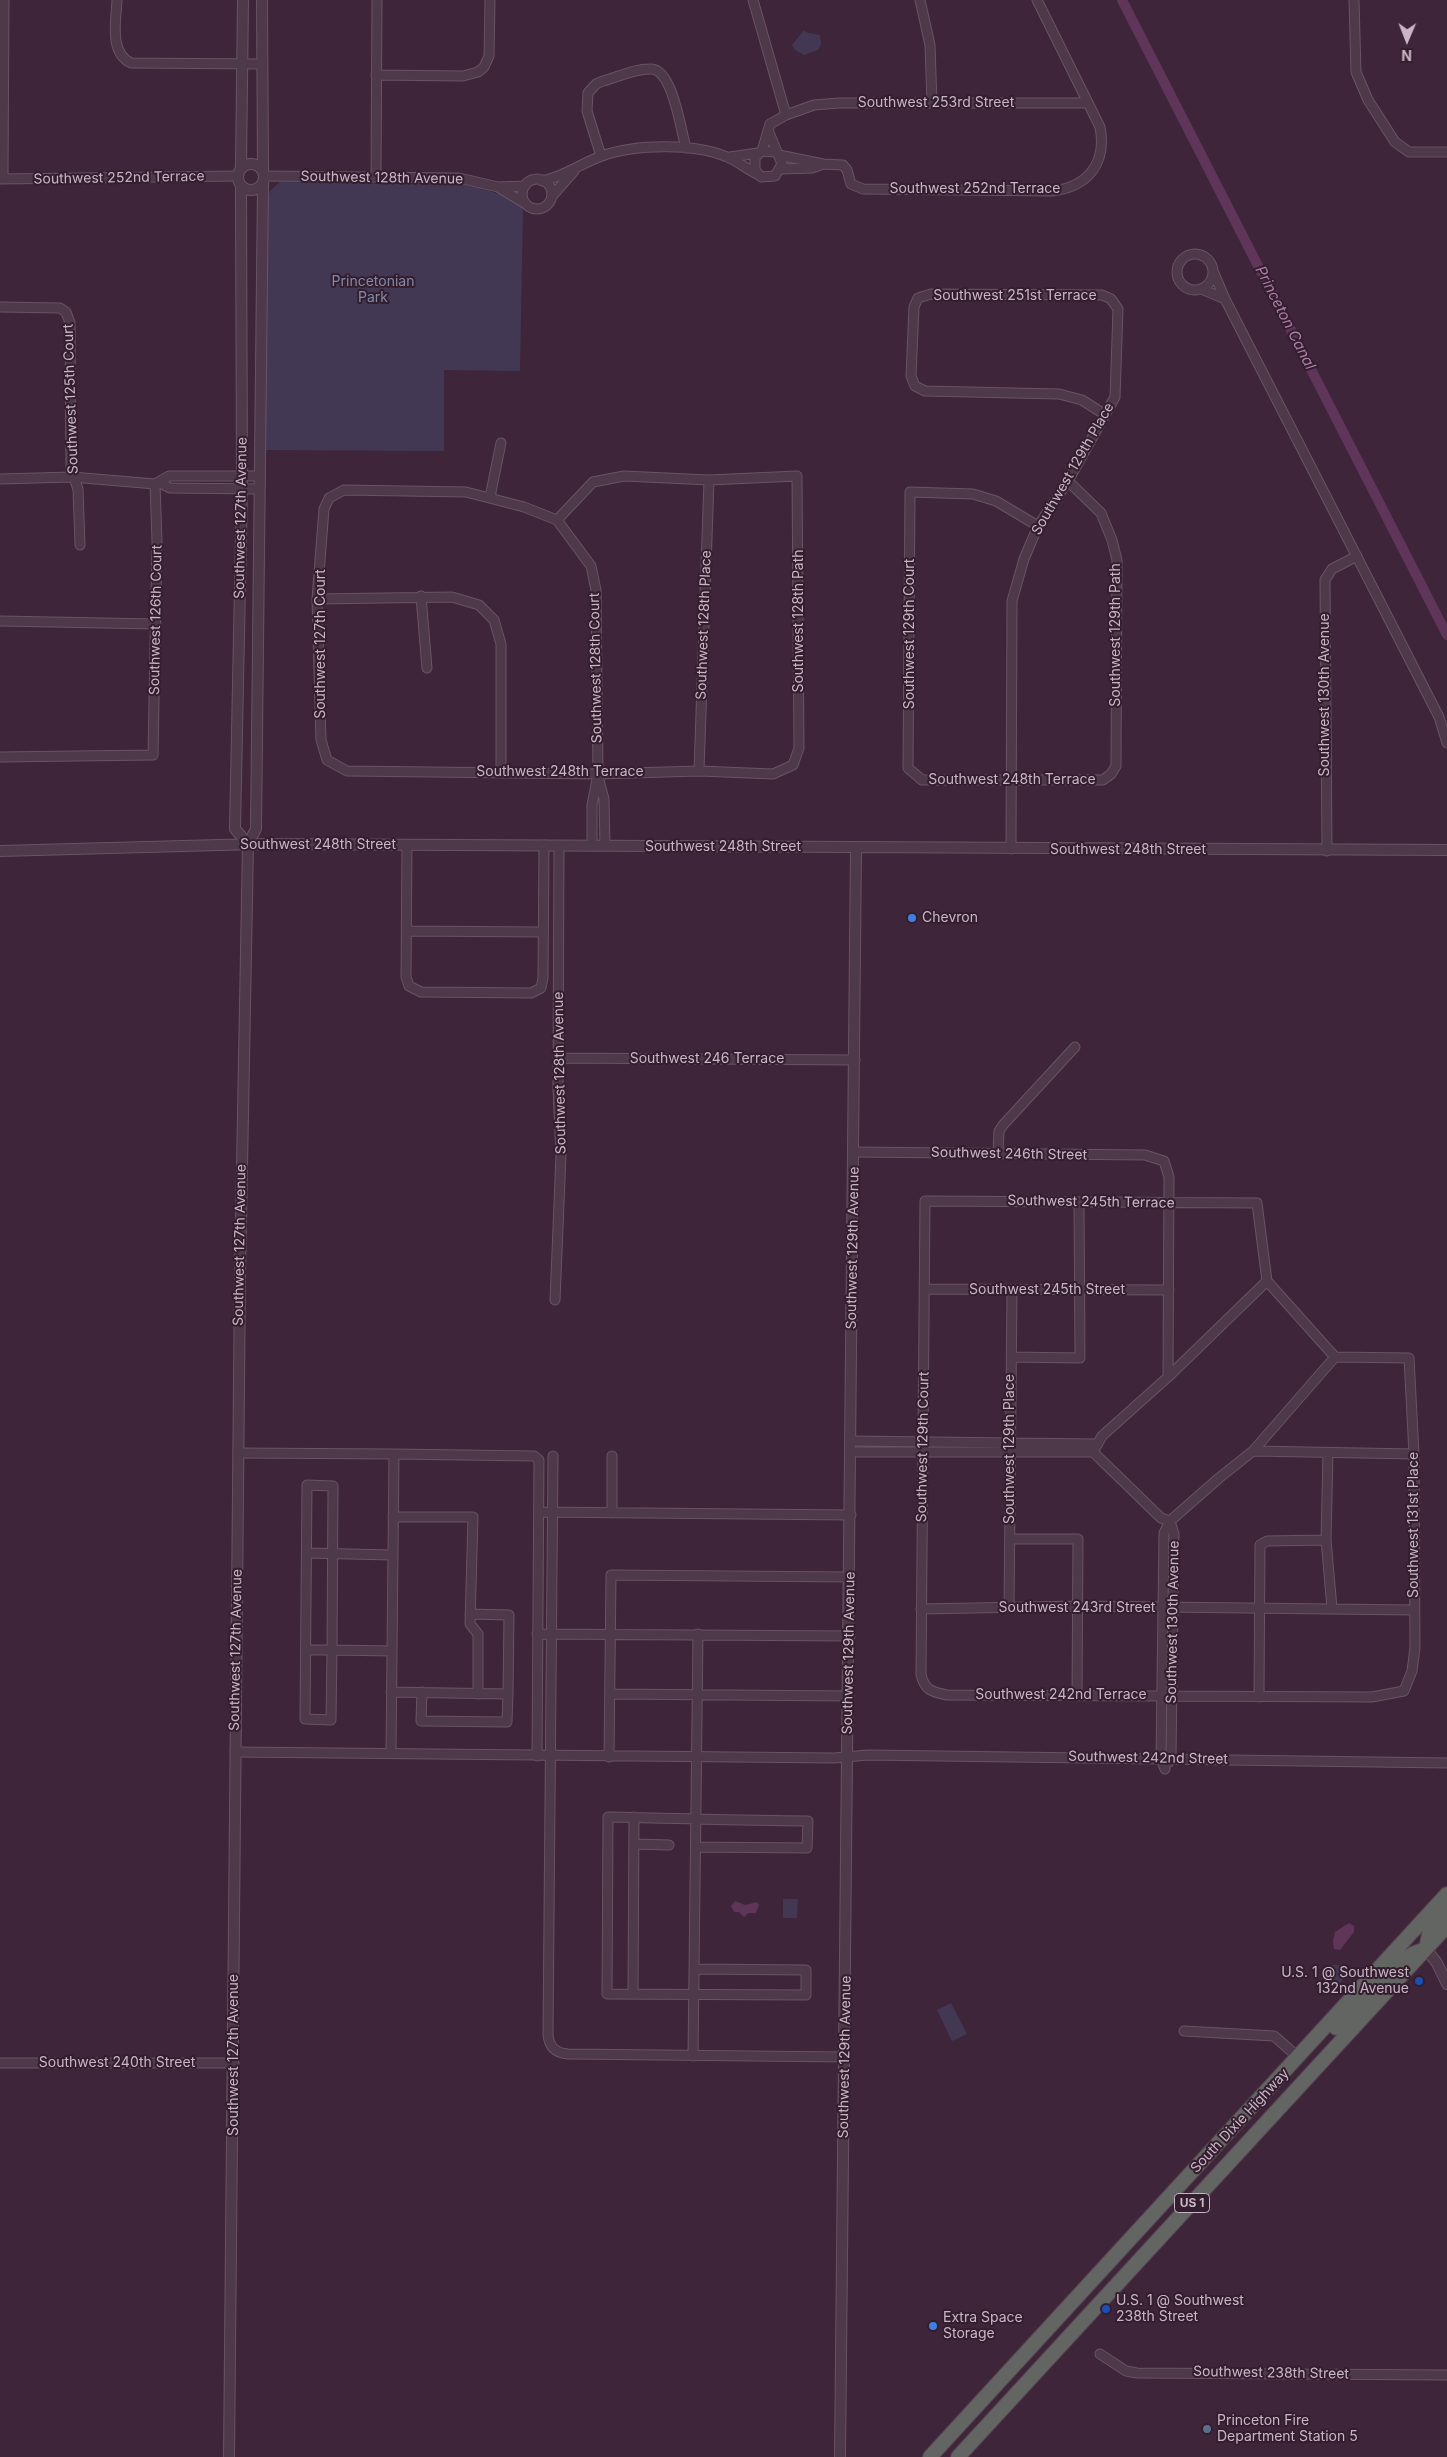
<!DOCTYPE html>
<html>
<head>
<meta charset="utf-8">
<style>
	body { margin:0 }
	#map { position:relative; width:1447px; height:2457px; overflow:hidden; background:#3e253a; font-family:Inter,sans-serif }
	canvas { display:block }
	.north { position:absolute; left:1382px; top:15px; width:50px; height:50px; -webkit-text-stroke:4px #331e2f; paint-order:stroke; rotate:181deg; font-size:14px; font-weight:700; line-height:20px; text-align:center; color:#c9b5c5 }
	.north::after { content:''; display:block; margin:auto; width:18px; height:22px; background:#c9b5c5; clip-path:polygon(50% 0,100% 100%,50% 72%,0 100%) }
</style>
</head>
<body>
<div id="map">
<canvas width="1447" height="2457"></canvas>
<div class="north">N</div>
</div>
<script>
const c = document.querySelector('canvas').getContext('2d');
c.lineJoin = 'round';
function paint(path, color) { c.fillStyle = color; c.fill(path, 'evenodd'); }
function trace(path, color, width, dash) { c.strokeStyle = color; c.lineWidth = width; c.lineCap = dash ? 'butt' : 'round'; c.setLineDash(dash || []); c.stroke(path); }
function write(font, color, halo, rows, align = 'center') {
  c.font = font + ' Inter,sans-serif'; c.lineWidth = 4; c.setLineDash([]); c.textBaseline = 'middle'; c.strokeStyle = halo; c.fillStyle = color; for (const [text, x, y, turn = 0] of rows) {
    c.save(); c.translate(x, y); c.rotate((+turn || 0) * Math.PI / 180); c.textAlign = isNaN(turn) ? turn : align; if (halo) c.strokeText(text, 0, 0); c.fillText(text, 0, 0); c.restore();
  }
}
const green = new Path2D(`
	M804,30l4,3 12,2 1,9 -3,6 -14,5 -9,-5 -3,-5z
	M280,182l186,3c19,5 42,9 57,23l-3,163 -76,-1v81l-180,-1 3,-247 3,-12z
	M783,1899h15l-1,19h-14z
	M1328,1965h12l9,8 -15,17 -6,-8z
	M951,2003l16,31 -15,7 -15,-31z`);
const water = new Path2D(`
	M735,1901l10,4 12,-3 2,3 -3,8h-8l-4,4 -5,-5h-5l-3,-6z
	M1349,1923l5,3v6l-14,18 -6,-1 -1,-8 2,-9z`);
const canal = new Path2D(`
	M1122,0l325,635`);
const minor = new Path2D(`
	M117,0c-1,20 -8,53 14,63l130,1
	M753,0l33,115 -16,9 -8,27
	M920,0l10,45 2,58
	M1354,0l2,72 12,28 27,42 14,10h38
	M376,75l87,1 15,-4 6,-5 5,-11 1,-56
	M786,115l28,-10 25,-2h249
	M768,130l14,34 -7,12 -14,1 -6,-7v-13l7,-6 13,1
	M779,155l44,9 20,1 4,5 4,14 12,5 189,2c36,-4 55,-28 48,-64l-63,-127
	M601,156l-14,-45 1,-18 8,-9 7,-3c15,-4 33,-13 49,-12 21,2 29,62 34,79
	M730,157l28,-4
	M781,169l31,-1 11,-4
	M265,176l194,2 39,9 28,17
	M376,177l1,-177
	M0,179l237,-3
	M3,179l1,-179
	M522 194a15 15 0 1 1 30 0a15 15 0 1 1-30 0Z
	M542,181c24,-5 39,-18 60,-25 33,-12 93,-13 125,1 10,4 20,12 30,17
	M498,187l27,-1
	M552,196l22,-25
	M1177 272a18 18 0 1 1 36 0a18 18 0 1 1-36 0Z
	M1213,271l12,28 214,418 8,26
	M1201,289l24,10
	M0,307l60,1 6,4 4,11 1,147 7,19 2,56
	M0,479l72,-2 83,7 14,-8h91
	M160,483l10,5 89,1
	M490,497l11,-54
	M557,520l36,-38 31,-6 85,4 88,-4 2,272 -6,17 -20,9 -74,-3 -101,3 -251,-3 -20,-11 -6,-20 -4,-141 7,-90 5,-11 15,-8 122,2 58,15 33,13 34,46 5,24 2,184 -6,31v41
	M1038,526l-42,-25 -23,-7 -63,-2 -2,276 14,12h181l8,-6 5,-8 1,-206 -5,-20 -11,-27 -33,-32
	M421,596l6,72
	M317,599l135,-2 27,8 15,15 7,24v128
	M0,621l156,3
	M0,757l153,-2 4,-213 -2,-58
	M699,771l10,-291
	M598,777l6,22 1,47
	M407,845l-1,132 3,9 12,6 110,1 10,-5 2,-10 1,-133
	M1011,849l1,-248 12,-42 14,-33 30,-45 47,-84 3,-88 -7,-10 -9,-4 -171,-1 -13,4 -4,9 -3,69 4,10 10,5 134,3 23,6 22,14
	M1327,851l-2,-271 7,-11 25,-13
	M407,931l136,1
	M558,1058l297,2
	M854,1152l291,3 19,6 5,16 -1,200
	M998,1154l1,-23 4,-6 72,-78
	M924,1289l245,1
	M555,1300l6,-145 -3,-66 1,-243
	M1011,1357l69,1 -1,-156
	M851,1441l245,3
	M1253,1451l161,3
	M851,1452h242l68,66 9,3
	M1093,1452l9,-16 66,-59 99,-96 -10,-78 -332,-2 -4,473c3,16 11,18 26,21l425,2 32,-6 8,-20 3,-23 -1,-194 -5,-96 -74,-1 -68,-76
	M238,1453l156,1 -3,299
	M1328,1453l-2,87 6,68
	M394,1454l140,2 5,4 -2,296
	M553,1456l-5,578c1,13 7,19 20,20l277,3
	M539,1512l312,3
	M612,1513v-57
	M393,1517h80l-3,107 8,10v60
	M1010,1539h68l-1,157
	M307,1553l85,2
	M1009,1607l3,-317
	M921,1609l157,-3 336,4
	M470,1614l39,1 -1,79
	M537,1634l313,2
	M306,1650h26l1,-164 -26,-1c0,78 -1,156 -2,234l26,1 1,-70 60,1
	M391,1692l117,2 -1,28 -86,-1 1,-29
	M610,1694l239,2
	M1259,1697l1,-152 7,-4 59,-1
	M235,1752l599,6 34,-3 579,8
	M609,1757l2,-182 239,2
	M1169,1762l2,-4 3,-224 -4,-13
	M1165,1769l-4,-11 3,-225 6,-12 49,-43 34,-27 82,-94
	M634,1844l35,1
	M694,1969l112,1v25l-199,-1 1,-177c67,1 133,4 200,4l-1,27 -111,-1
	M633,1994l1,-177
	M1184,2031l90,5 24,21
	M693,2056l5,-422
	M0,2063h234
	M1100,2354l26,17 11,2 310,2`);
const tertiary = new Path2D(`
	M262,0l1,170
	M238 177a13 13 0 1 1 26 0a13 13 0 1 1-26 0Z
	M241,167l2,-167
	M241,186l1,303 -7,340 13,15
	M0,851l256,-7 1191,6
	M1426,1949l11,14 10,21
	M229,2457l11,-1182 8,-431 8,-15 7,-645
	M840,2457l16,-1609`);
const trunk = new Path2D(`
	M1426,1949l4,-20 17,-20
	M1336,2028c23,-22 59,-74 89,-78
	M930,2457l517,-563
	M958,2457l489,-531`);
const markers = [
	[912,918,5,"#3f7fe0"],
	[1419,1981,5,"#1a4fb4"],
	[1106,2309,5,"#1a4fb4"],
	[933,2326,5,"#3f7fe0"],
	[1207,2429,5,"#5c6f8a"]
];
const shields = [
	[1192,2203,35]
];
const shieldNames = [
	["US 1",1192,2203]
];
const streetNames = [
	["Southwest 253rd Street",936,103],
	["Southwest 252nd Terrace",119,178,-1],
	["Southwest 128th Avenue",382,178,1],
	["Southwest 252nd Terrace",975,189],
	["Southwest 251st Terrace",1015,296],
	["Southwest 125th Court",71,399,-92],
	["Southwest 129th Place",1073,469,-60],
	["Southwest 127th Avenue",241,518,-89],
	["Southwest 126th Court",156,620,-89],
	["Southwest 128th Path",799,621,-90],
	["Southwest 128th Place",704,625,-88],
	["Southwest 129th Court",910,634,-90],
	["Southwest 129th Path",1116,635,-90],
	["Southwest 127th Court",321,644,-90],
	["Southwest 128th Court",596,668,-91],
	["Southwest 130th Avenue",1325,695,-90],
	["Southwest 248th Terrace",560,772],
	["Southwest 248th Terrace",1012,780],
	["Southwest 248th Street",318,845],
	["Southwest 248th Street",723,847],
	["Southwest 248th Street",1128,850],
	["Southwest 246 Terrace",707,1059],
	["Southwest 128th Avenue",560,1073,-91],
	["Southwest 246th Street",1009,1154,1],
	["Southwest 245th Terrace",1091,1202,1],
	["Southwest 127th Avenue",240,1245,-89],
	["Southwest 129th Avenue",853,1248,-89],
	["Southwest 245th Street",1047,1290],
	["Southwest 129th Court",923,1447,-89],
	["Southwest 129th Place",1010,1449,-90],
	["Southwest 131st Place",1414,1525,-90],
	["Southwest 243rd Street",1077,1608],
	["Southwest 130th Avenue",1173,1622,-89],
	["Southwest 127th Avenue",236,1650,-89],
	["Southwest 129th Avenue",849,1653,-89],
	["Southwest 242nd Terrace",1061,1695],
	["Southwest 242nd Street",1148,1758,1],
	["Southwest 127th Avenue",234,2055,-90],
	["Southwest 129th Avenue",845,2057,-89],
	["Southwest 240th Street",117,2063],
	["South Dixie Highway",1240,2121,-47],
	["Southwest 238th Street",1271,2373,1]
];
const parkNames = [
	["Princetonian",373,282],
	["Park",373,298]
];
const poiNames = [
	["Chevron",922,918],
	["U.S. 1 @ Southwest",1409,1973,"right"],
	["132nd Avenue",1409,1989,"right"],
	["U.S. 1 @ Southwest",1116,2301],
	["238th Street",1116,2317],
	["Extra Space",943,2318],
	["Storage",943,2334],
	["Princeton Fire",1217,2421],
	["Department Station 5",1217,2437]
];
const waterNames = [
	["Princeton Canal",1285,318,63]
];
paint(green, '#433853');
paint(water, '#5f3659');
trace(canal, '#5f3659', 10);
trace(minor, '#695465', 11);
trace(tertiary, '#695465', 12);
trace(trunk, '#564152', 16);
trace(minor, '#4e394a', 9);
trace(tertiary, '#4e394a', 10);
trace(trunk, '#626562', 14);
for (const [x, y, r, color] of markers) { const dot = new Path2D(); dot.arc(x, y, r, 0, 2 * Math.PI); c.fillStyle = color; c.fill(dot); trace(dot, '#331e2f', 2); }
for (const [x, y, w] of shields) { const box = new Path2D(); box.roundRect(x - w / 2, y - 9.5, w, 19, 4); c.fillStyle = '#331e2f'; c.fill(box); trace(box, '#c9b5c5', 1); }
write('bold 12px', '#c9b5c5', null, shieldNames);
write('14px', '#c9b5c5', '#331e2f', streetNames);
write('14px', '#838ba8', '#331e2f', parkNames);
write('14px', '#c9b5c5', '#331e2f', poiNames, 'left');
write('italic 15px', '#af7da8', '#331e2f', waterNames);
</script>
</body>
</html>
